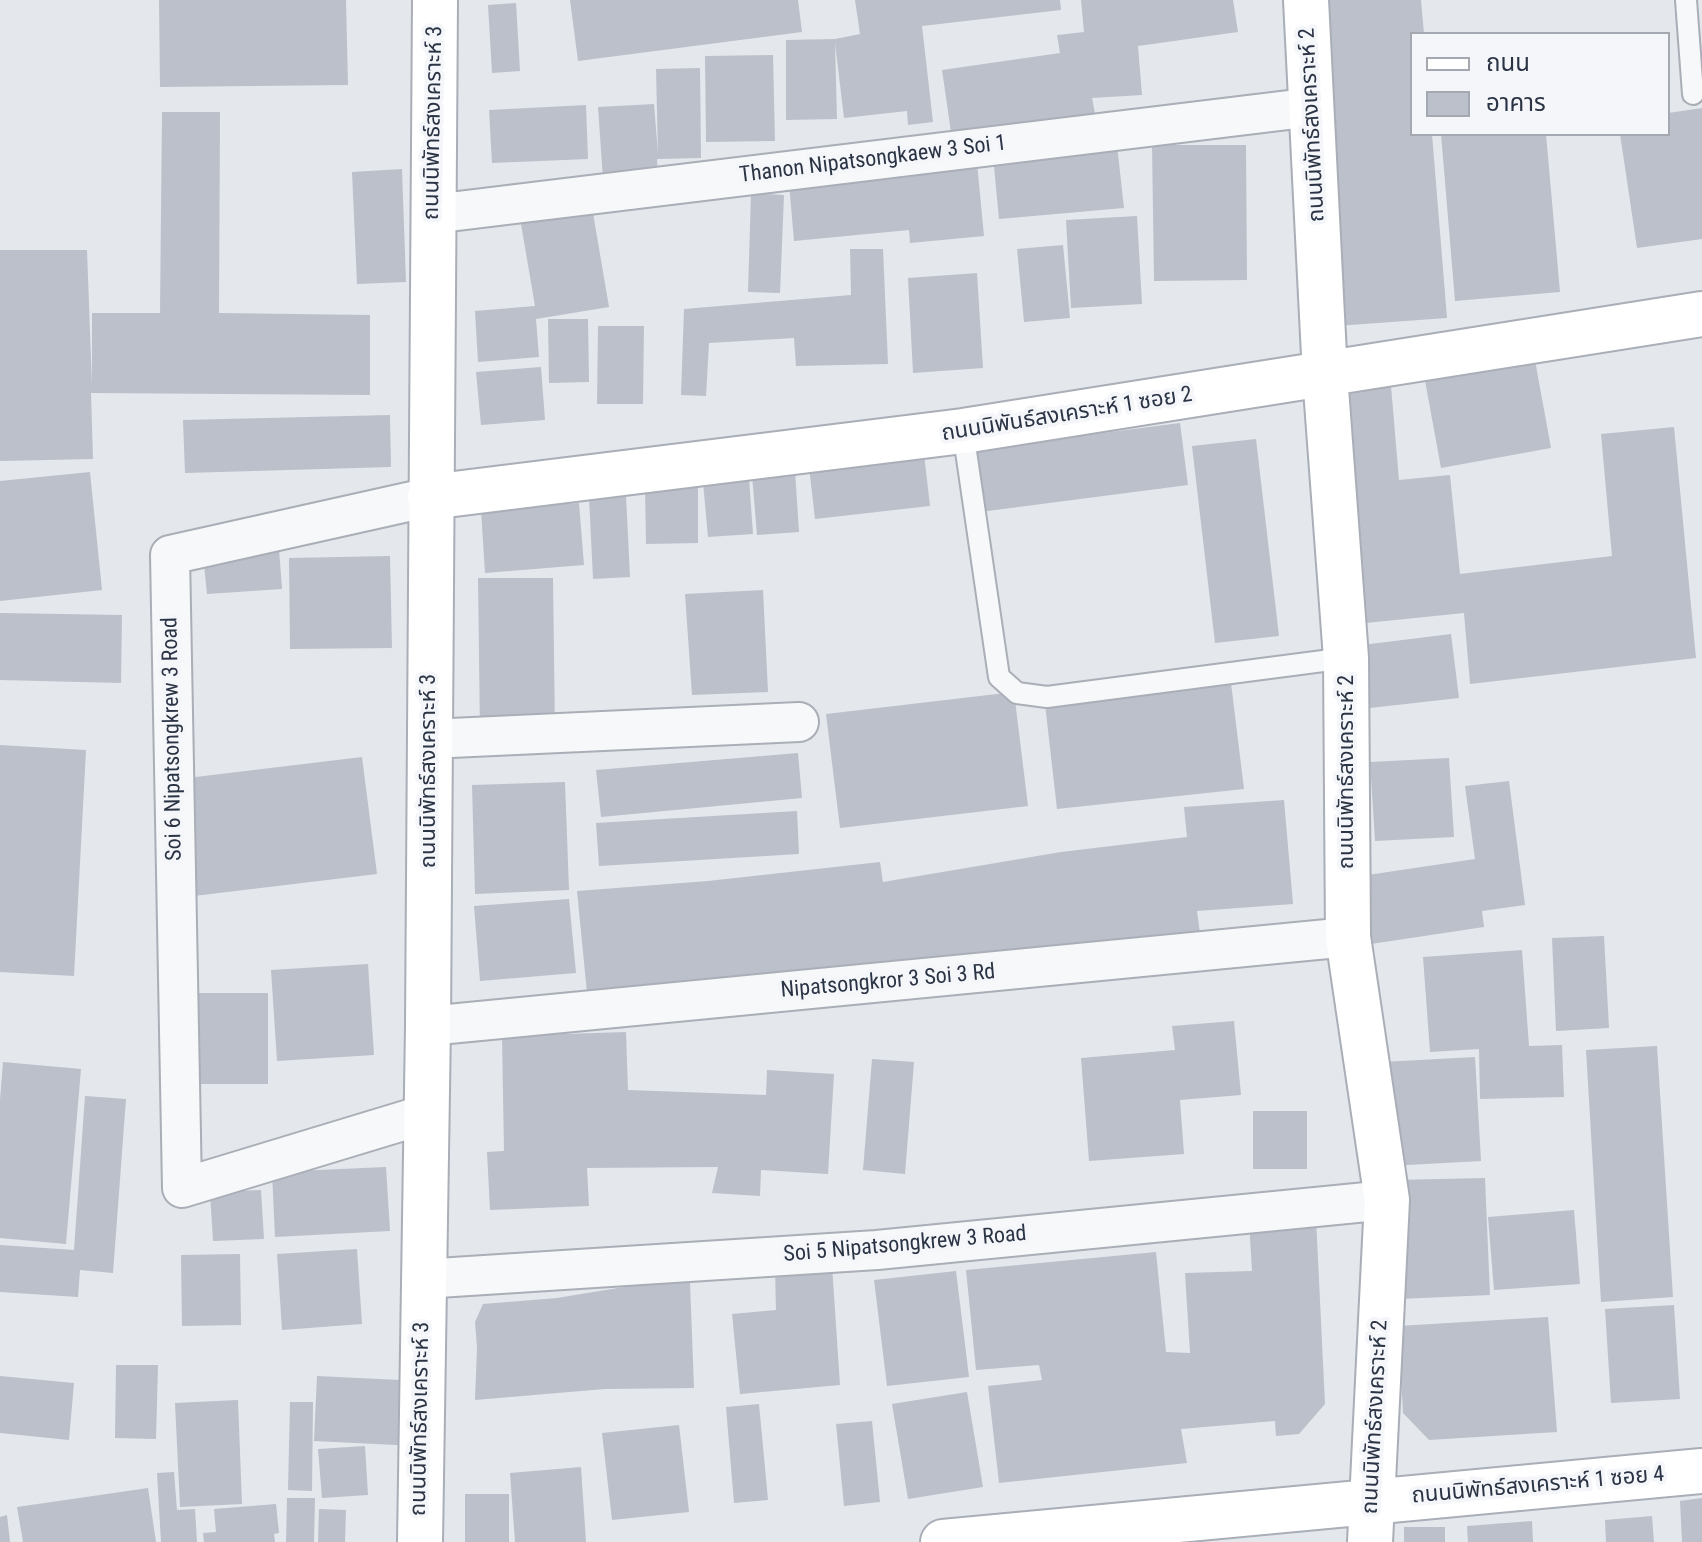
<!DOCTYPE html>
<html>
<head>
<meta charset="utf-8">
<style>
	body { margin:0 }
	#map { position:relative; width:1702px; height:1542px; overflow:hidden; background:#e4e7ec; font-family:"Roboto Condensed","Noto Sans Thai",sans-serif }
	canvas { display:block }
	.legend { position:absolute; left:1410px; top:32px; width:260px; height:104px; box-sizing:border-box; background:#f4f6f9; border:2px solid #a4a8b1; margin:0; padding:10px 14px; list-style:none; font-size:24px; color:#2b3445 }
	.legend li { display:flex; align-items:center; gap:16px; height:40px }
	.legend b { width:40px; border:2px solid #a4a8b1 }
</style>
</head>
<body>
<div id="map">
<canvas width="1702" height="1542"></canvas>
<ul class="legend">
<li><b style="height:10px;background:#fff"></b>ถนน</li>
<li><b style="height:22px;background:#bbc0ca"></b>อาคาร</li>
</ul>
</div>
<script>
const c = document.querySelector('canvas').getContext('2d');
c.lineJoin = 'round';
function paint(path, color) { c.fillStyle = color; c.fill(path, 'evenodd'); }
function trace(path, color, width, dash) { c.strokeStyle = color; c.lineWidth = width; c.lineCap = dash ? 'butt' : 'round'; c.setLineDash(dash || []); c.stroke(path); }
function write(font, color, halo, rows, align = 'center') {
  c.font = font + ' "Roboto Condensed","Noto Sans Thai",sans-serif'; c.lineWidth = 8; c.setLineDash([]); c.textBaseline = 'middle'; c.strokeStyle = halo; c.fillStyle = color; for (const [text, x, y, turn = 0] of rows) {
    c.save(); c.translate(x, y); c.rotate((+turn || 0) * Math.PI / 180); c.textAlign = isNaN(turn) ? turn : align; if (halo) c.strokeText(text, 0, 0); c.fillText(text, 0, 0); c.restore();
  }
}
const building = new Path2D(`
	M159,0h187l2,85 -188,2z
	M570,0h228l4,32 -224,29z
	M855,0h205l1,10 -139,16 11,96 -25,3 -1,-14 -63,7 -9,-75 2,76 -51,1v-80l49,-1 25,-5z
	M1081,0h152l5,32 -100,14 4,49 -50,3 7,36 -145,19 -12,-83 118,-17 -3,-18 27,-3z
	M1314,0h107l3,34h-12v100h20l15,184 -111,8z
	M516,3l4,68 -28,2 -4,-68z
	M773,55l2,86 -69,1 -1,-86z
	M700,68l1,90 -44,1 2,32 -55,3 -6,-87 56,-3 4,50 -2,-85z
	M586,105l2,54 -96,4 -3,-53z
	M1702,108v131l-65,9 -17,-114h48v-21z
	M162,112h58l-1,201 151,2v80l-279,-2 2,66 -93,2v-211h87l5,136v-73h68z
	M1441,134h105l14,158 -105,9z
	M1117,145l7,63 -125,11 -6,-63z
	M1152,145h94l1,135 -93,1z
	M977,163l7,73 -74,7 -1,-13 -115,11 -5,-58z
	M402,169l4,113 -49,2 -5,-112z
	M751,193l33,2 -4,98 -32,-1z
	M593,213l16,94 -73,12 3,38 -61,5 -3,-51 60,-5 -14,-82z
	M1137,216l5,88 -71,4 -5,-88z
	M1063,245l7,73 -46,4 -7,-73z
	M850,249h33l5,115 -92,2 -2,-28 -85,5 -3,53 -25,-1 3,-86 167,-14z
	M977,273l6,95 -70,5 -5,-95z
	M548,319h40l1,63 -40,1z
	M598,326h46l-1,78h-46z
	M1534,355l17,93 -110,20 -17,-93z
	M541,367l4,53 -64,5 -5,-53z
	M1391,386l8,94 51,-5 10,99 152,-18 -11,-122 73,-7 22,231 -226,26 -6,-71 -108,11 -22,-235z
	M390,415l1,52 -206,6 -2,-53z
	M1180,423l8,62 -208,27 -8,-62z
	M1256,439l23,197 -64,7 -23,-197z
	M924,454l6,52 -115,13 -6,-52z
	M795,471l4,61 -42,3 -5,-60z
	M90,472l12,118 -102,11v-120z
	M749,478l4,56 -45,3 -5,-55z
	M698,485v58l-52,1 -1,-58z
	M626,495l4,82 -37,2 -4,-82z
	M579,503l5,62 -99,8 -4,-63z
	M279,549l3,40 -75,5 -4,-39z
	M390,556l2,92 -102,1 -1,-91z
	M478,578h75l2,154h-75z
	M763,590l5,102 -76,3 -7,-101z
	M0,613l122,2 -1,68 -121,-3z
	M1451,634l8,64 -98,11 -7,-63z
	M1231,683l13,106 -187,20 -12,-105z
	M1014,692l14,114 -188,22 -14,-114z
	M0,745l86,5 -12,226 -74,-4z
	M798,753l4,45 -201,19 -5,-47z
	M362,757l15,117 -183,22 -15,-117z
	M1449,758l5,79 -79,4 -5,-79z
	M1509,781l16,124 -43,6 2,16 -113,17 -10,-68 114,-17 -10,-73z
	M565,782l4,108 -94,4 -3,-109z
	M1284,800l9,104 -96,7 3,22 -613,60 -10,-102 131,-10 172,-19 3,20 178,-30 126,-15 -3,-30z
	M797,811l2,43 -200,12 -3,-43z
	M569,899l7,74 -96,8 -6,-75z
	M1604,936l5,92 -53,3 -4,-93z
	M1522,950l7,96 33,-1 2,52 -84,2 -1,-50 -49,3 -7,-95z
	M368,964l6,91 -97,6 -6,-91z
	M183,993h85v91h-85z
	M1234,1021l7,74 -61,5 4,54 -95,7 -8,-103 94,-8 -3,-24z
	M626,1032l2,58 138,5 1,-25 67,4 -6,100 -67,-4 -1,26 -48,-3 6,-26 -131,1 2,38 -99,4 -3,-58 17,-1 -2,-115z
	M1657,1046l16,251 -72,5 -15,-252z
	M1475,1057l6,104 -92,5 -7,-104z
	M872,1059l42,3 -9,112 -42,-4z
	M3,1062l78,7 -15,175 -66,-6v-138z
	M85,1096l41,3 -13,174 -33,-3 -2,27 -78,-5v-47l74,5z
	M1253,1111h54v58h-54z
	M386,1167l4,64 -115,6 -3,-65z
	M1485,1178l5,117 -90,4 -5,-119z
	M261,1190l3,49 -51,2 -3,-49z
	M1574,1210l6,74 -86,6 -6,-73z
	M1316,1218l9,186 -26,30 -23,2 -1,-15 -94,8 6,34 -188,20 -11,-97 54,-6 -3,-15 -63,5 -10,-100 190,-18 10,100 24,1 -5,-80 67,-2 -3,-50z
	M357,1249l5,75 -80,6 -5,-76z
	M240,1254l1,71 -59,1 -1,-71z
	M832,1265l8,120 -100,9 -8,-80 44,-4 -1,-43z
	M956,1271l13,106 -82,9 -13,-106z
	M690,1282l4,106 -89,1 -130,11 2,-52 -2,-26 8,-18 74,-6 79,-13z
	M1674,1305l6,94 -69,4 -6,-94z
	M1548,1317l9,115 -128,8 -26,-27 -5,-87z
	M116,1365h42l-2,74 -41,-1z
	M0,1376l74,7 -5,57 -69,-7z
	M317,1376l103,5 -3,65 -103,-5z
	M967,1392l16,95 -75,12 -16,-95z
	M238,1400l4,104 -62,3 -5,-104z
	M290,1402h23l-1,89 -24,-1z
	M759,1404l9,96 -34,3 -8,-96z
	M872,1421l8,81 -36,4 -8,-82z
	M679,1425l10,87 -77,8 -10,-87z
	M365,1446l3,49 -46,3 -4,-49z
	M581,1467l5,75h-71l-5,-69z
	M174,1472l3,38 18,-1 2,33h-36l-4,-69z
	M148,1488l8,54h-133l-6,-35z
	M465,1494h44v48h-44z
	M287,1498h28l-1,44h-28z
	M1702,1498v44h-20l-2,-41z
	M276,1504l3,29 -5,1 1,8h-71l-1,-9 13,-1 -2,-23z
	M319,1509l27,1 -1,32h-27z
	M7,1515l3,27h-10v-25z
	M1652,1516l2,26h-48l-1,-22z
	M1532,1521l1,21h-65l-1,-16z
	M1404,1527h41v15h-41z`);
const lane = new Path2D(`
	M1686,0l7,94
	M963,431l36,246 18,16 30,4 299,-39`);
const street = new Path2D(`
	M433,214l880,-107
	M429,739l370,-17
	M428,1026l920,-89
	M426,1114l-244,74 -12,-633 260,-58
	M422,1279l455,-29 510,-50`);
const secondary = new Path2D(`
	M1306,0l19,375 21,283 2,279 39,263 -17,342
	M430,497l533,-66 739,-117
	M420,1542l8,-516 7,-1026
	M943,1542l759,-71`);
const streetNames = [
	["ถนนนิพัทธ์สงเคราะห์ 3",434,123,-89],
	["ถนนนิพัทธ์สงเคราะห์ 2",1313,125,-93],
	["Thanon Nipatsongkaew 3 Soi 1",873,160,-7],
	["ถนนนิพันธ์สงเคราะห์ 1 ซอย 2",1067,415,-9],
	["Soi 6 Nipatsongkrew 3 Road",173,739,-91],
	["ถนนนิพัทธ์สงเคราะห์ 3",429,771,-90],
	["ถนนนิพัทธ์สงเคราะห์ 2",1347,772,-90],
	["Nipatsongkror 3 Soi 3 Rd",888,982,-5],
	["Soi 5 Nipatsongkrew 3 Road",905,1245,-5],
	["ถนนนิพัทธ์สงเคราะห์ 2",1376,1417,-87],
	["ถนนนิพัทธ์สงเคราะห์ 3",421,1419,-89],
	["ถนนนิพัทธ์สงเคราะห์ 1 ซอย 4",1538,1486,-5]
];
paint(building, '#bbc0ca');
trace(lane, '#a9aeb7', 24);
trace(street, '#a9aeb7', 42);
trace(secondary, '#a9aeb7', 48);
trace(lane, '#f7f8fa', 20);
trace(street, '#f7f8fa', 38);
trace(secondary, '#fff', 44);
write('22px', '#2b3445', '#f4f6f9', streetNames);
</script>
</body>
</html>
